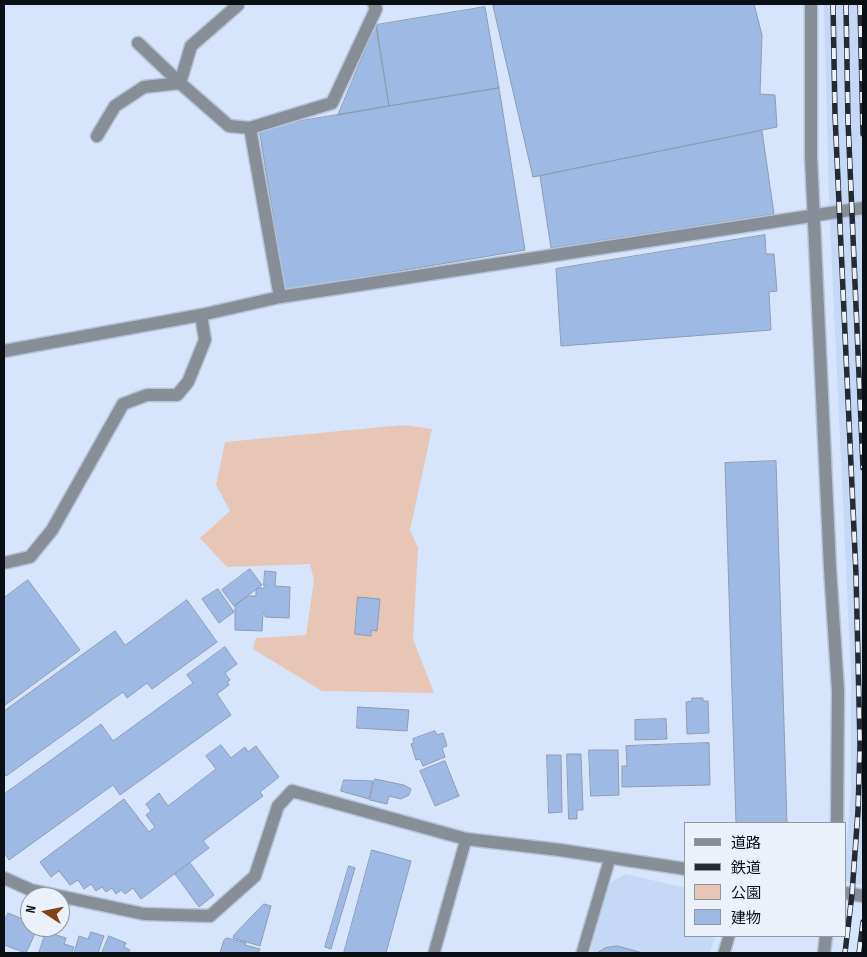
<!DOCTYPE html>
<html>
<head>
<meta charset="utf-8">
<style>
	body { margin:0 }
	#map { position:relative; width:867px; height:957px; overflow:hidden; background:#d6e5fc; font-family:"Sofia Sans Condensed","Noto Sans JP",sans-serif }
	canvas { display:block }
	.frame { position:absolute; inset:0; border:5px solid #0a0f16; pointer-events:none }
	.legend { position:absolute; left:684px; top:822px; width:162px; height:115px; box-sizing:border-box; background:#ebf1fa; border:1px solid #91979f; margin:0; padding:6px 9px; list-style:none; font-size:15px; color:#0a0f16 }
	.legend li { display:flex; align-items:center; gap:10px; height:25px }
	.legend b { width:25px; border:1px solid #91979f }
	.north { position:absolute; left:20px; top:887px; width:50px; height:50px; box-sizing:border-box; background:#ebf1fa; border:1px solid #91979f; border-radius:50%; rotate:281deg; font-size:14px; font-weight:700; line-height:20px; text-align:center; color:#0a0f16 }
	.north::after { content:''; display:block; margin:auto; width:18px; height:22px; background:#854116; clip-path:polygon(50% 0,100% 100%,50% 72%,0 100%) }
</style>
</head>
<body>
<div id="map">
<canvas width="867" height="957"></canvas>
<div class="frame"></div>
<ul class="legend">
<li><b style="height:6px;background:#878e97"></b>道路</li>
<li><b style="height:6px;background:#242a33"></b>鉄道</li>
<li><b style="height:14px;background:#e7c6b5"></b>公園</li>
<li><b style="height:14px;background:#9eb9e4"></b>建物</li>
</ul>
<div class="north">N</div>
</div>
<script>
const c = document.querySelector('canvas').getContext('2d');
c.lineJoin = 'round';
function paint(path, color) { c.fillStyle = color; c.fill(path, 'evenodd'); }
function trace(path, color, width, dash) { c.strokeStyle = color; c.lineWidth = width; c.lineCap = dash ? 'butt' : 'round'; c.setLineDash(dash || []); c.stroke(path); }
const built = new Path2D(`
	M824,4h39v881l-17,-3v-30l5,-60v-117l-22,-472z
	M625,874l61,14v48h29l-5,17h-120l19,-69z`);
const green = new Path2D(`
	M403,425l29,4 -22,101 8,18 -5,91 21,54 -112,-2 -69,-42 3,-11 50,-3 8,-55 -4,-16 -83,3 -27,-29 30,-27 -14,-26 9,-43z`);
const building = new Path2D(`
	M505,4h249l8,31 -2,59 15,1 2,32 -244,50 -40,-171z
	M485,7l14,81 -110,18 -13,-81z
	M376,25l13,81 -51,9z
	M499,88l26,162 -240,40 -26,-162z
	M762,131l12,83 -223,34 -11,-72z
	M765,235l1,19h8l3,37 -8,1 2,38 -210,16 -5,-77z
	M776,461l11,362h-51l-11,-360z
	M250,569l12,16 -28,21 -12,-16z
	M265,571l11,1 -1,14 15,1 -1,31 -24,-1v-4h-2l-1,18 -27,-1v-25l13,-9h8v-6l2,-2h8v-2h-2z
	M28,580l52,70 -76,56v-108z
	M218,589l16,23 -15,11 -17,-24z
	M358,597l22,2 -3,32 -6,-1v6l-16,-2z
	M187,600l30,42 -65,47 -5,-6 -20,15 -4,-6 -117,84 -2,-3v-62l111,-80 10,14z
	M225,647l12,17 -12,9 5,7 -3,2 2,3 -12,9 14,21 -111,80 -7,-10 -104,75 -5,-8v-58l97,-70 12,17 80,-58 -6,-8z
	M692,698h11v3h5l1,32 -22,1 -1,-32 6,-1z
	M358,707l51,3 -2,21 -50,-3z
	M666,719l1,20 -32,1v-20z
	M435,731l2,4 6,-2 4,13 -5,2 3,9 -22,9 -3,-7 -4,1 -5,-16 3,-1 -1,-4z
	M709,743l1,42 -88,2v-21h5l-1,-20z
	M221,745l10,13 14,-11 3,5 8,-6 23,31 -19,15 3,4 -60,45 6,7 -68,51 -8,-11 -8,6 -4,-4 -5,4 -4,-6 -6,4 -4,-5 -6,4 -5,-7 -7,5 -6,-9 -8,5 -11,-14 -8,6 -11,-15 84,-63 25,33 6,-5 -9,-12 5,-4 -5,-7 13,-11 9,13 48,-37 -10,-13z
	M589,750h29l1,45 -28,1z
	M567,754h14l2,56h-6v9h-8z
	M547,755h14l1,57 -13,1z
	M445,761l14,35 -24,10 -15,-35z
	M375,779l29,6 7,4 -2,6 -8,4 -12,-3 -2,8 -17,-4z
	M344,780l29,1 -4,18 -28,-8z
	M372,850l39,11 -25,92h-42z
	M190,863l24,32 -15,12 -24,-33z
	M349,866l6,2 -24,81 -6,-2z
	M264,904l7,2 -11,40 -27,-8 1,-3z
	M8,913l22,9v5h8l-12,26 -22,-8v-22z
	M46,932l20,6 -2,6 10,3 -2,6h-33z
	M91,932l13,4 -6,17h-24l5,-17 9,3z
	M109,936l17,7 -2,4 6,3 -2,3h-26z
	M227,938l19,5 -1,2 15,4 -2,4h-38l4,-13z
	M617,946l4,1 22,6h-46l8,-5z`);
const service = new Path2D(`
	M434,953l32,-114
	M582,953l28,-95
	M724,953l5,-17`);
const minor = new Path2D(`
	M811,4v153l19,411 8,123 -1,132
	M138,43l42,40 11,-37 47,-41
	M97,136l18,-30 29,-19 36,-4 49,43 21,2
	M280,297l-30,-169 82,-25 44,-94 -2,-5
	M4,563l26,-6 22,-27 71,-126 24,-9h30l11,-13 17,-42 -4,-25 79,-18 583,-89
	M4,878l27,12 113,24 66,2 45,-40 23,-70 14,-15 174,48 94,11 126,19
	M846,893l17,3
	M824,953l2,-17`);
const tertiary = new Path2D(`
	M4,351l197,-36`);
const rail = new Path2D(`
	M833,4l2,111 21,459 4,171 -2,66 -6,83 -7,59
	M846,4l2,117 15,347
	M860,4l3,130
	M859,953l4,-31`);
paint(built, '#c5d8f5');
paint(green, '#e7c6b5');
paint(building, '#9eb9e4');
trace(building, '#8e9cb1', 1);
trace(service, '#b5c3d7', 14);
trace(minor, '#b5c3d7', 15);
trace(tertiary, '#b5c3d7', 15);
trace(service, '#878e97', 11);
trace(minor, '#878e97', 12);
trace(tertiary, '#878e97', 12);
trace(rail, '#242a33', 5.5);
trace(rail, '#ebf1fa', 4, [11]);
</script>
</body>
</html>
